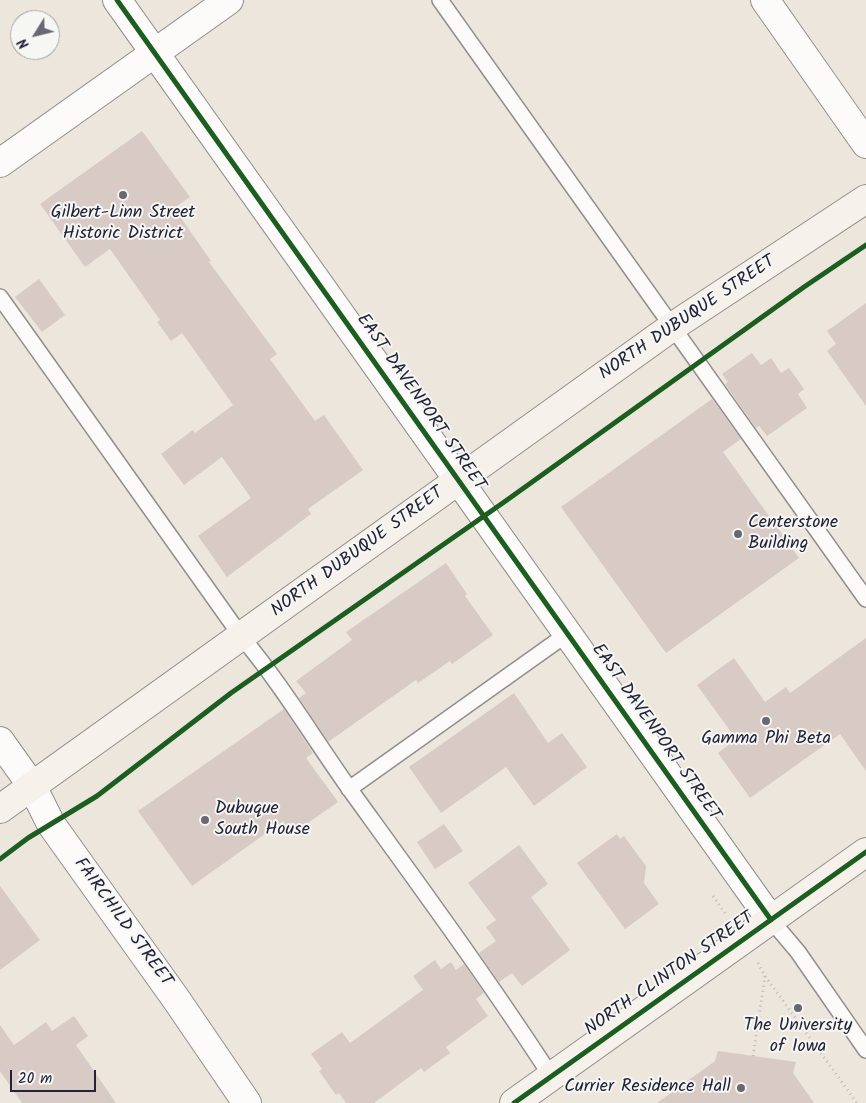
<!DOCTYPE html>
<html>
<head>
<meta charset="utf-8">
<style>
	body { margin:0 }
	#map { position:relative; width:866px; height:1103px; overflow:hidden; background:#ede6dc; font-family:Kalam,sans-serif }
	canvas { display:block }
	.north { position:absolute; left:10px; top:10px; width:50px; height:50px; box-sizing:border-box; background:#f6f6f2; border:1px solid #a1a1a9; border-radius:50%; rotate:234deg; font-size:14px; font-weight:700; line-height:20px; text-align:center; color:#22223b }
	.north::after { content:''; display:block; margin:auto; width:18px; height:22px; background:#696773; clip-path:polygon(50% 0,100% 100%,50% 72%,0 100%) }
	.scale { position:absolute; left:10px; top:1070px; width:86px; height:22px; box-sizing:border-box; border:2px solid #22223b; border-top:0; padding-left:6px; font-size:15px; line-height:18px; white-space:nowrap; color:#22223b; -webkit-text-stroke:4px #f6f6f2; paint-order:stroke }
</style>
</head>
<body>
<div id="map">
<canvas width="866" height="1103"></canvas>
<div class="north">N</div>
<div class="scale">20 m</div>
</div>
<script>
const c = document.querySelector('canvas').getContext('2d');
c.lineJoin = 'round';
function paint(path, color) { c.fillStyle = color; c.fill(path, 'evenodd'); }
function trace(path, color, width, dash) { c.strokeStyle = color; c.lineWidth = width; c.lineCap = dash ? 'butt' : 'round'; c.setLineDash(dash || []); c.stroke(path); }
function write(font, color, halo, rows, align = 'center') {
  c.font = font + ' Kalam,sans-serif'; c.lineWidth = 4; c.setLineDash([]); c.textBaseline = 'middle'; c.strokeStyle = halo; c.fillStyle = color; for (const [text, x, y, turn = 0] of rows) {
    c.save(); c.translate(x, y); c.rotate((+turn || 0) * Math.PI / 180); c.textAlign = isNaN(turn) ? turn : align; if (halo) c.strokeText(text, 0, 0); c.fillText(text, 0, 0); c.restore();
  }
}
const building = new Path2D(`
	M142,131l48,66 -16,11 37,53 -2,1 68,92 -7,5 45,62 9,-6 39,55 -55,39 3,5 -84,63 -29,-41 53,-38 -29,-41 -38,28 -23,-31 32,-24 2,3 38,-28 -51,-72 -11,8 -14,-19 3,-2 -50,-71 -25,18 -45,-63z
	M39,279l26,36 -23,17 -27,-35z
	M866,303v103l-39,-55 9,-7 -9,-13z
	M752,353l9,12 10,-7 10,15 8,-5 15,21 -6,5 9,14 -40,28 -8,-10 -3,2 -31,-44 3,-2 -6,-8z
	M712,399l29,40 -18,13 76,106 -133,95 -105,-146z
	M446,563l21,31 -2,2 28,39 -41,29 -2,-3 -32,22 -2,-3 -88,62 -29,-44 7,-5 -10,-12 56,-41 -6,-8z
	M866,638v133l-26,-37 -90,64 -32,-45 18,-14 -39,-54 37,-27 31,44 21,-15 4,6z
	M514,693l34,50 14,-10 25,34 -53,39 -28,-39 -65,46 -32,-46z
	M284,709l29,44 -7,5 32,44 -46,32 -9,-13 -91,65 -54,-75z
	M444,824l19,27 -28,18 -18,-27z
	M617,834l3,5 4,-3 22,30 -2,17 15,21 -34,25 -48,-66z
	M519,845l29,39 -17,13 39,53 -48,36 -10,-13 -13,9 -20,-29 17,-12 -10,-14 10,-7 -28,-37z
	M0,886l40,54 -40,30z
	M435,960l6,9 10,-7 5,8 8,-6 20,29 -8,6 12,17 -42,31 4,6 -26,19 -3,-4 -47,35h-28l-7,-10 -3,2 -17,-24 3,-2 -11,-15 31,-22 8,11 73,-53 -10,-14z
	M74,1016l14,20 -12,9 40,58h-94l-22,-32v-46l14,20 32,-23 6,9z
	M718,1051l78,11 -3,11 21,30h-157l58,-42z`);
const path = new Path2D(`
	M713,896l14,20
	M758,963l7,13 92,127
	M753,1056l12,-80`);
const lane = new Path2D(`
	M440,0l426,599
	M0,297l241,339c41,49 73,103 110,155 68,94 137,188 200,285
	M349,789l218,-155
	M771,920l27,32 68,98`);
const street = new Path2D(`
	M117,0l654,920
	M765,0l101,144
	M0,163l229,-163
	M0,741l32,45 19,38 125,175 71,104`);
const secondary = new Path2D(`
	M0,809l672,-482 194,-128
	M514,1103l352,-251`);
const cycleway = new Path2D(`
	M117,0l654,920
	M0,859l28,-21 69,-42 134,-103 276,-193 297,-213 62,-42
	M514,1103l352,-251`);
const markers = [
	[123,195,5,"#696773"],
	[738,534,5,"#696773"],
	[766,721,5,"#696773"],
	[205,820,5,"#696773"],
	[798,1008,5,"#696773"],
	[741,1088,5,"#696773"]
];
const poiNames = [
	["Gilbert-Linn Street",123,214],
	["Historic District",123,235],
	["Centerstone",748,524,"left"],
	["Building",748,545,"left"],
	["Gamma Phi Beta",766,740],
	["Dubuque",215,810,"left"],
	["South House",215,831,"left"],
	["The University",798,1027],
	["of Iowa",798,1048],
	["Currier Residence Hall",731,1088,"right"]
];
const streetNames = [
	["NORTH DUBUQUE STREET",688,319,-34],
	["EAST DAVENPORT STREET",420,403,55],
	["NORTH DUBUQUE STREET",358,553,-36],
	["EAST DAVENPORT STREET",655,733,55],
	["FAIRCHILD STREET",122,923,54],
	["NORTH CLINTON STREET",670,975,-35]
];
paint(building, '#d8cbc5');
trace(lane, '#928e8d', 18);
trace(street, '#928e8d', 30);
trace(secondary, '#928e8d', 30);
trace(path, '#bdbcbd', 3, [1, 4]);
trace(lane, '#fcfbfa', 15);
trace(street, '#fcfbfa', 28);
trace(secondary, '#f6f1eb', 28);
trace(cycleway, '#1b5e20', 5);
for (const [x, y, r, color] of markers) { const dot = new Path2D(); dot.arc(x, y, r, 0, 2 * Math.PI); c.fillStyle = color; c.fill(dot); trace(dot, '#f6f6f2', 2); }
write('18px', '#22223b', '#f6f6f2', poiNames);
write('18px', '#22223b', '#f6f6f2', streetNames);
</script>
</body>
</html>
